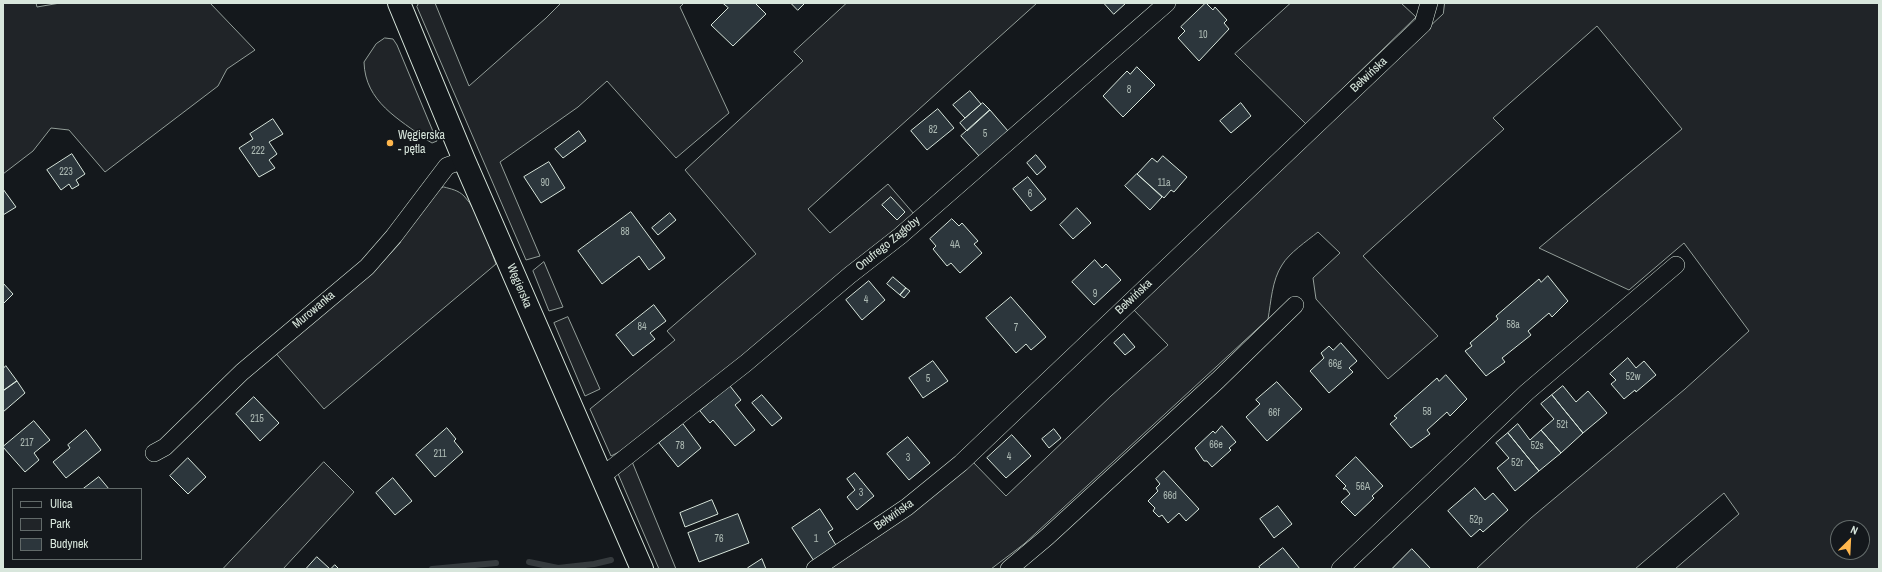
<!DOCTYPE html>
<html>
<head>
<meta charset="utf-8">
<style>
	body { margin:0 }
	#map { position:relative; width:1882px; height:572px; overflow:hidden; background:#14181c; font-family:"Archivo Narrow",sans-serif }
	canvas { display:block }
	.frame { position:absolute; inset:0; border:4px solid #d8e6dc; pointer-events:none }
	.legend { position:absolute; left:12px; top:488px; width:130px; height:72px; box-sizing:border-box; background:#14181c; border:1px solid #626a69; margin:0; padding:5px 7px; list-style:none; font-size:12px; color:#d8e6dc }
	.legend li { display:flex; align-items:center; gap:8px; height:20px }
	.legend b { width:20px; border:1px solid #626a69 }
	.north { position:absolute; left:1830px; top:520px; width:40px; height:40px; box-sizing:border-box; background:#14181c; border:1px solid #626a69; border-radius:50%; rotate:24deg; font-size:11px; font-weight:700; line-height:16px; text-align:center; color:#d8e6dc }
	.north::after { content:''; display:block; margin:auto; width:14px; height:18px; background:#ffb74d; clip-path:polygon(50% 0,100% 100%,50% 72%,0 100%) }
</style>
</head>
<body>
<div id="map">
<canvas width="1882" height="572"></canvas>
<div class="frame"></div>
<ul class="legend">
<li><b style="height:5px;background:#14181c"></b>Ulica</li>
<li><b style="height:11px;background:#202428"></b>Park</li>
<li><b style="height:11px;background:#2c363c"></b>Budynek</li>
</ul>
<div class="north">N</div>
</div>
<script>
const c = document.querySelector('canvas').getContext('2d');
c.lineJoin = 'round';
function paint(path, color) { c.fillStyle = color; c.fill(path, 'evenodd'); }
function trace(path, color, width, dash) { c.strokeStyle = color; c.lineWidth = width; c.lineCap = dash ? 'butt' : 'round'; c.setLineDash(dash || []); c.stroke(path); }
function write(font, color, halo, rows, align = 'center') {
  c.font = font + ' "Archivo Narrow",sans-serif'; c.lineWidth = 3; c.setLineDash([]); c.textBaseline = 'middle'; c.strokeStyle = halo; c.fillStyle = color; for (const [text, x, y, turn = 0] of rows) {
    c.save(); c.translate(x, y); c.rotate((+turn || 0) * Math.PI / 180); c.textAlign = isNaN(turn) ? turn : align; if (halo) c.strokeText(text, 0, 0); c.fillText(text, 0, 0); c.restore();
  }
}
const green = new Path2D(`
	M3,3h33l1,4 23,-4h150l45,47 -28,19 -9,17 -113,86 -36,-42 -18,-2 -18,23 -30,23z
	M419,3h16l34,83 77,-68 15,-15h123l-4,4 49,106 -53,45 -69,-77 -29,26 -78,55 40,94 -14,4 -109,-253z
	M847,3h190l-229,206 22,24 58,-49 26,30 -112,95 -175,139 -16,8 -21,-47 85,-69 -8,-9 89,-77 -71,-84 118,-109 -9,-9z
	M1291,3h110l15,14 -110,107 -71,-70z
	M1445,3h434v566h-204l64,-55 -15,-21 -89,76h-159l55,-51 154,-129 64,-58 -65,-88 -55,47 -90,-42 143,-119 -85,-103 -104,92 11,11 -141,127 75,80 -50,43 -72,-80 -3,-21 27,-25 -22,-21c-11,9 -29,21 -36,33 -10,15 -11,37 -14,54l-244,225 -33,25h-166l147,-108 34,35 105,-100 57,-51 -37,-38 312,-293zM1838,528h24v24h-24z
	M385,38l8,1 4,6 40,96 -5,2 -5,-3c-28,-21 -62,-38 -63,-78l12,-18z
	M444,187c7,2 14,3 20,9 15,15 24,48 32,68l-172,145 -51,-59 103,-81 24,-26 5,-13 29,-39z
	M544,262l19,45 -14,4 -16,-40z
	M568,317l32,72 -15,7 -31,-73z
	M631,459l45,110h-17l-43,-100z
	M324,462l30,30 -71,77h-60z`);
const stream = new Path2D(`
	M529,562l29,6 36,-4 17,-4
	M432,569l64,-6`);
const building = new Path2D(`
	M723,3h32l11,11 -33,32 -22,-21 17,-17z
	M791,3h14l-7,7z
	M1104,3h22l-12,11z
	M1206,3l7,7 2,-3 12,13 -3,3 5,6 -30,32 -21,-23 7,-7 -4,-4z
	M1137,67l18,18 -32,32 -20,-21 24,-25 3,3z
	M970,91l11,13 -16,14 -12,-13z
	M983,103l7,7 -23,21 -7,-8z
	M1241,103l10,13 -20,17 -11,-12z
	M938,109l16,19 -27,22 -16,-19z
	M990,110l18,21 -28,26 -19,-21z
	M273,119l10,15 -14,8 8,12 -8,6 6,8 -16,9 -20,-29 14,-9 -3,-5z
	M579,131l7,10 -23,17 -8,-9z
	M72,154l13,20 -9,6 3,5 -7,4 -3,-5 -8,6 -14,-20z
	M1036,155l10,12 -9,8 -10,-12z
	M1163,156l24,21 -13,15 -3,-2 -7,8 -27,-24 15,-16 5,4z
	M549,162l16,26 -24,15 -17,-26z
	M1137,174l25,23 -12,13 -25,-24z
	M1028,177l18,22 -15,12 -18,-22z
	M3,189l13,18 -13,8z
	M891,197l14,15 -8,8 -15,-15z
	M1077,208l14,15 -18,16 -13,-14z
	M631,212l34,46 -16,12 -10,-14 -37,28 -24,-33z
	M670,213l6,7 -18,15 -6,-7z
	M952,219l7,7 3,-3 16,18 -4,3 8,9 -22,20 -9,-10 -4,3 -14,-17 3,-3 -6,-7z
	M1095,260l7,8 4,-4 15,16 -27,25 -22,-23z
	M1548,276l20,25 -16,16 -3,-4 -21,18 3,4 -29,23 3,4 -19,14 -21,-25 7,-5 -2,-3 28,-24 -2,-3 43,-37 2,3z
	M893,277l13,11 -6,7 -13,-11z
	M869,281l16,19 -23,20 -16,-20z
	M3,283l10,11 -10,10z
	M906,288l4,3 -6,7 -4,-3z
	M1011,297l35,40 -15,13 -5,-6 -10,9 -30,-35z
	M654,305l12,16 -16,12 5,6 -22,17 -17,-21z
	M1124,334l11,13 -10,8 -11,-12z
	M1341,343l16,18 -8,7 4,4 -24,21 -19,-22 14,-13 -3,-5 8,-7 4,4z
	M1628,358l8,10 8,-7 12,14 -20,17 -1,-2 -11,9 -13,-15 5,-4 -6,-6z
	M933,361l15,20 -25,17 -14,-20z
	M6,366l11,15 -14,10v-22z
	M1446,375l21,24 -17,17 -3,-4 -20,18 3,4 -19,14 -21,-24 7,-6 -3,-2 43,-38 2,3z
	M17,381l8,12 -22,19v-21z
	M1277,382l25,27 -35,32 -21,-24 14,-13 -4,-4z
	M730,386l11,14 -6,5 20,25 -20,16 -22,-26 -3,3 -10,-12z
	M1563,386l13,16 12,-11 19,22 -24,20 -31,-38z
	M762,395l20,23 -10,8 -20,-23z
	M1552,395l31,38 -22,20 -20,-23 13,-11 -13,-15z
	M254,397l25,26 -19,18 -24,-27z
	M34,421l16,19 -16,13 5,7 -14,12 -22,-25z
	M683,424l18,24 -23,19 -19,-24z
	M1518,424l12,16 11,-10 20,23 -22,18 -31,-38z
	M1222,426l14,16 -7,6 2,2 -19,17 -5,-6h-3l-9,-13 18,-17 2,2z
	M447,428l9,11 -2,2 9,11 -28,25 -19,-22z
	M1054,429l7,9 -12,10 -7,-9z
	M86,430l15,20 -35,28 -13,-16 17,-14 -2,-3z
	M1508,433l31,38 -24,20 -18,-23 12,-10 -13,-15z
	M1012,435l19,21 -25,22 -19,-20z
	M908,437l22,26 -21,17 -22,-26z
	M1356,457l27,29 -11,10 2,2 -19,18 -14,-14 9,-8 -4,-5h-3l3,-3 -10,-10z
	M188,458l18,19 -18,17 -18,-18z
	M1164,471l35,38 -13,12 -7,-8 -11,10 -6,-8 -3,2 -6,-6 2,-3 -7,-7 10,-10 -2,-3 4,-4 -4,-5z
	M855,473l19,23 -17,14 -10,-13 8,-7 -8,-11z
	M99,477l10,12h-26z
	M393,478l19,23 -17,14 -19,-22z
	M1475,488l10,12 8,-7 15,17 -25,22 -3,-3 -9,8 -23,-26z
	M712,500l6,14 -33,13 -5,-14z
	M1278,506l14,18 -18,14 -14,-19z
	M820,509l13,20 -5,3 9,15 -23,14 -22,-33z
	M738,514l11,29 -50,19 -11,-29z
	M1283,548l17,21h-39l-2,-2z
	M1412,549l19,20h-39z
	M317,557l13,12h-24z
	M762,559l4,10h-17l-1,-1z
	M335,565l4,4h-8z`);
const street = new Path2D(`
	M154,453l11,-6 77,-75 125,-105 27,-31 53,-70 17,-6
	M602,476l144,-113 104,-88 50,-39 267,-233
	M815,569l92,-62 54,-44 462,-439 6,-21
	M1009,569l38,-32 171,-157 77,-75
	M1340,569l187,-177 149,-127`);
const secondary = new Path2D(`
	M399,3l65,157 178,409`);
const markers = [
	[390,143,4,"#ffb74d"]
];
const numberNames = [
	["10",1203,35],
	["8",1129,90],
	["82",933,130],
	["5",985,134],
	["222",258,151],
	["223",66,172],
	["90",545,183],
	["11a",1164,183],
	["6",1030,194],
	["88",625,232],
	["4A",955,245],
	["9",1095,294],
	["4",866,300],
	["58a",1513,325],
	["84",642,327],
	["7",1016,328],
	["66g",1335,364],
	["52w",1633,377],
	["5",928,379],
	["58",1427,412],
	["66f",1274,413],
	["215",257,419],
	["52t",1562,425],
	["217",27,443],
	["66e",1216,445],
	["78",680,446],
	["52s",1537,446],
	["211",440,454],
	["4",1009,457],
	["3",908,458],
	["52r",1517,463],
	["56A",1363,487],
	["3",861,493],
	["66d",1170,496],
	["52p",1476,520],
	["76",719,539],
	["1",816,539]
];
const streetNames = [
	["Bełwińska",1369,75,-43],
	["Onufrego Zagłoby",888,244,-39],
	["Węgierska",519,286,67],
	["Bełwińska",1134,297,-43],
	["Murowanka",314,310,-40],
	["Bełwińska",894,515,-35]
];
const poiNames = [
	["Węgierska",398,136],
	["- pętla",398,150]
];
paint(green, '#202428');
trace(green, '#939e99', 1);
trace(stream, '#363b3e', 6);
paint(building, '#2c363c');
trace(building, '#d8e6dc', 1);
trace(street, '#d8e6dc', 18);
trace(secondary, '#d8e6dc', 24);
trace(street, '#14181c', 17);
trace(secondary, '#14181c', 22);
for (const [x, y, r, color] of markers) { const dot = new Path2D(); dot.arc(x, y, r, 0, 2 * Math.PI); c.fillStyle = color; c.fill(dot); trace(dot, '#14181c', 1.5); }
write('10px', '#adbab4', null, numberNames);
write('12px', '#d8e6dc', '#14181c', streetNames);
write('12px', '#d8e6dc', '#14181c', poiNames, 'left');
</script>
</body>
</html>
